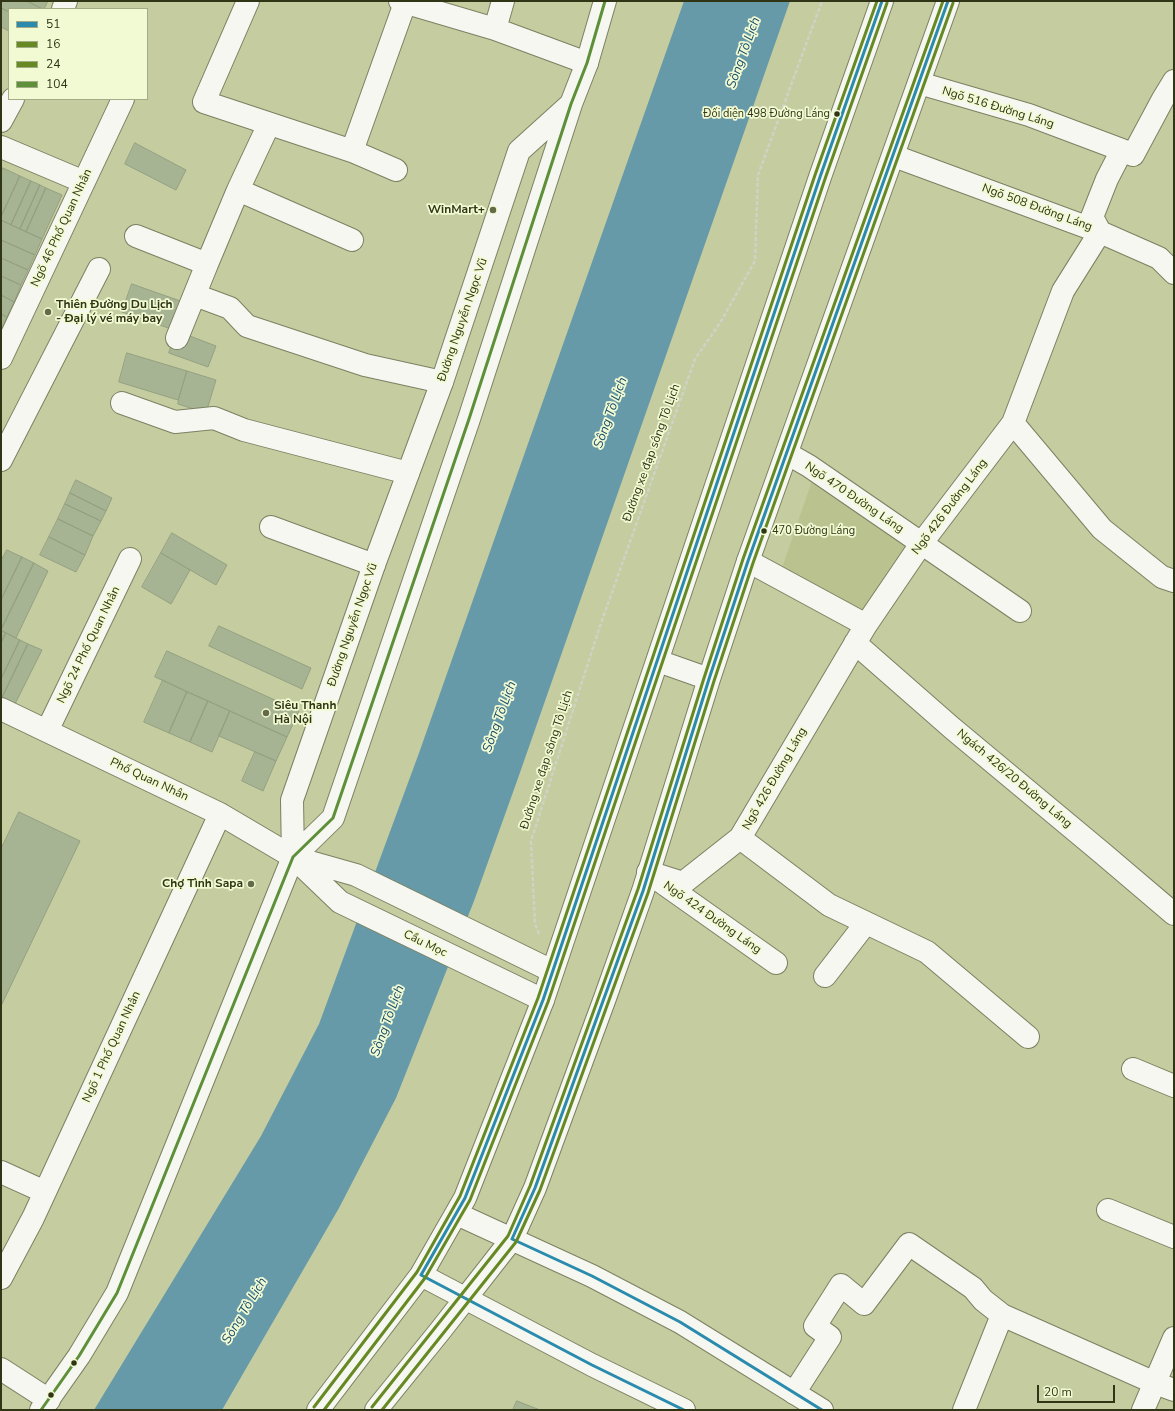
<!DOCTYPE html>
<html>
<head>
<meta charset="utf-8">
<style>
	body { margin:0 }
	#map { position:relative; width:1175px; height:1411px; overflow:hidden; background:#c4cca0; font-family:"Nunito Sans",sans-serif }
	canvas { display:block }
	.frame { position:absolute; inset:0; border:2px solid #303515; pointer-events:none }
	.legend { position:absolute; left:8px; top:8px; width:140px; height:92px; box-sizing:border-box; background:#f2fad3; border:1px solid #a4ab87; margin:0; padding:5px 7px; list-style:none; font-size:12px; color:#303515 }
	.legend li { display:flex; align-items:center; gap:8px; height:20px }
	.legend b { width:20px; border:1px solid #a4ab87 }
	.scale { position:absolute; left:1037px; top:1385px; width:78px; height:18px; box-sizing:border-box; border:2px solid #303515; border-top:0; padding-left:5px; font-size:12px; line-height:14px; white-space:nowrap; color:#303515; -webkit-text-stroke:3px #f2fad3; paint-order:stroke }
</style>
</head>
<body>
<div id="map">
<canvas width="1175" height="1411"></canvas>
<div class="frame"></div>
<ul class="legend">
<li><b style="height:5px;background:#2a8bad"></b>51</li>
<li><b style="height:5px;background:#668923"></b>16</li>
<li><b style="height:5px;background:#668923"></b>24</li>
<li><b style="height:5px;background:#5e8f39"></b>104</li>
</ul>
<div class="scale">20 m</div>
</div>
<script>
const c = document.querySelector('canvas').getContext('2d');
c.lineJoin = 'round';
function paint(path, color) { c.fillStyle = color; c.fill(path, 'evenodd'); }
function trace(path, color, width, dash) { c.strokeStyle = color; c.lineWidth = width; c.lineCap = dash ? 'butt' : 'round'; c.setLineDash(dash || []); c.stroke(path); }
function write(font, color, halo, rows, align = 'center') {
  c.font = font + ' "Nunito Sans",sans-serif'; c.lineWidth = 3.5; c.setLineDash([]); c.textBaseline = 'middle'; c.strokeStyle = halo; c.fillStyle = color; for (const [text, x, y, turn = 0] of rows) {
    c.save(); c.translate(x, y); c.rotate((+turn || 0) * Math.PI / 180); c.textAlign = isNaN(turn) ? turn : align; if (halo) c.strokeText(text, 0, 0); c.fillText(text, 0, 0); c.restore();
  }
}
const green = new Path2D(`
	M814,475l115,69 -53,78 -94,-54z`);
const water = new Path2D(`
	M684,1h106l-273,780 -43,120 -78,197 -57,110 -117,202h-128l167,-274 58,-112 100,-271z`);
const pier = new Path2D(`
	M370,882l95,47 -12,29 -94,-47z`);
const building = new Path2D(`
	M1,1h26l15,8h-33v3l-8,-4z
	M27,1h21l-4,8z
	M1,8l8,4v19l-8,-4z
	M135,143l51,27 -10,20 -51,-26z
	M3,168l17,8 -19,41v-44z
	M20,176l11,5 -20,44 -10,-5v-3z
	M31,181l9,4 -20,44 -9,-4z
	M40,185l6,3 -20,44 -6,-3z
	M46,188l16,7 -20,44 -16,-7z
	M1,220l41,19 -7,16 -34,-15z
	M1,240l34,15 -7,15 -27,-12z
	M1,258l27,12 -7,15 -20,-9z
	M1,276l20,9 -7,17 -13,-7z
	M132,284l54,19 -9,28 -55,-19z
	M1,295l13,7 -7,15 -6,-3z
	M1,314l6,3 -6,14z
	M177,331l39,15 -8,21 -39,-14z
	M127,353l60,18 -9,29 -59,-18z
	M187,371l29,9 -10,33 -28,-9z
	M76,480l36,18 -6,13 -36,-18z
	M70,493l36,18 -5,10 -36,-17z
	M65,504l36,17 -8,15 -35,-17z
	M58,519l35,17 -8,19 -36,-18z
	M172,533l55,32 -11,20 -55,-32z
	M49,537l36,18 -9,17 -36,-17z
	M7,550l15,7 -21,43v-39z
	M161,553l29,17 -19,34 -29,-17z
	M22,557l12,6 -33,67v-30z
	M34,563l14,8 -32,67 -15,-8z
	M219,626l92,42 -9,21 -93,-43z
	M1,631l5,2 -5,10z
	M6,633l14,7 -19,39v-36z
	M20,640l8,4 -27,56v-21z
	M28,644l14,6 -28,56 -13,-6z
	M167,651l132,60 -12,26 -132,-60z
	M163,680l24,12 -18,41 -25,-11z
	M187,692l21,9 -18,41 -21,-9z
	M208,701l22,10 -18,41 -22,-10z
	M230,711l57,26 -11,24 -57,-25z
	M255,752l21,9 -13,30 -21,-10z
	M19,812l61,29 -79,165v-157z
	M517,1401l23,9h-27z`);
const path = new Path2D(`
	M539,934l-4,-10 -4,-83 69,-215 95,-267 25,-36 35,-62 3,-86 64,-174`);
const minor = new Path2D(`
	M248,1l-44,101 148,49
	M400,1l95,28
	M503,1l-8,28 92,34
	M63,9l3,-8
	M919,83l110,32 93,35
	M1,121l12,-22
	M1,147l83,35
	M894,156l206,76 59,26 15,15
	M396,170l-44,-19 53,-148
	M238,190l31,-66
	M1100,232l-8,-15 15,-38 15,-29 11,5 30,-56 11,-18
	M136,236l71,28 31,-74 114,50
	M195,295l35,13 17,18 118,39 77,17
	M177,338l30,-74
	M1,358l122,-259
	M122,403l53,19 39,-4 30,12 164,43
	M1013,423l89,106 60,48 12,4
	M788,454l21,12 211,145
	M1,460l98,-191
	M271,527l103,38
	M748,561l118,64
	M855,643l97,85 149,124 73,62
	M1,709l219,105 73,43 47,45 203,98
	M47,731l83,-172
	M740,838l89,67 98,47 101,85
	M296,858l60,17 196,96
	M648,872l35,11 57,-45 126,-213 55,-81 92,-121 50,-132 37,-59
	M660,881l116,82
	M825,976l41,-53
	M1133,1069l41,17
	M1,1172l44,20
	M1108,1210l66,27
	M1,1278l32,-60 187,-404
	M1002,1315l153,68 19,7
	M1,1369l48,31
	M794,1393l36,-56 -15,-11 26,-41 23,19 45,-60 64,44 10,12 19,15 -38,95
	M1143,1410l31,-72`);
const major = new Path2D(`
	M658,661l51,18
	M293,857l40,-39 136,-399 102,-315 16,-41 18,-62
	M457,1214l135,62 88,46 142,88
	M421,1275l171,90 92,45
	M41,1410l38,-54 38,-63 176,-436 -1,-57 82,-235 68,-183 77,-231 52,-47
	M318,1410l103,-135 44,-77 78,-198 277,-823 62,-176
	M376,1410l64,-79 72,-92 23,-51 70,-190 38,-107 66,-212 39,-118 200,-560`);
const bus1 = new Path2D(`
	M684,1410l-92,-45 -171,-90 44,-77 78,-198 277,-823 62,-176
	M822,1410l-142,-88 -88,-46 -80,-37 23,-51 108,-297 66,-212 39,-118 200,-560`);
const bus2 = new Path2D(`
	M324,1410l101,-132 45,-78 78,-198 277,-823 62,-176
	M382,1410l134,-168 24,-52 108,-297 66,-212 39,-118 200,-560`);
const bus3 = new Path2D(`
	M314,1407l103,-135 43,-76 78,-198 277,-823 62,-174
	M372,1407l136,-171 22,-50 108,-297 66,-211 39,-119 200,-558`);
const bus4 = new Path2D(`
	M41,1410l38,-54 38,-63 176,-436 40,-39 136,-399 102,-315 16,-41 18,-62`);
const markers = [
	[837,114,3.5,"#303515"],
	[493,210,4,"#646a46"],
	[48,312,4,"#646a46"],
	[764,531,3.5,"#303515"],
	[266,713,4,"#646a46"],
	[251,884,4,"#646a46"],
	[74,1363,3.5,"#303515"],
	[51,1395,3.5,"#303515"]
];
const busNames = [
	["Đối diện 498 Đường Láng",830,114],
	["470 Đường Láng",772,531,"left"]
];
const streetNames = [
	["Ngõ 516 Đường Láng",998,108,17],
	["Ngõ 508 Đường Láng",1037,208,20],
	["Ngõ 46 Phố Quan Nhân",62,228,-65],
	["Đường Nguyễn Ngọc Vũ",463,320,-71],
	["Đường xe đạp sông Tô Lịch",652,453,-70],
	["Ngõ 470 Đường Láng",854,498,34],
	["Ngõ 426 Đường Láng",950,507,-53],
	["Đường Nguyễn Ngọc Vũ",353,625,-71],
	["Ngõ 24 Phố Quan Nhân",89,645,-64],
	["Đường xe đạp sông Tô Lịch",547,760,-72],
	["Ngõ 426 Đường Láng",775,779,-60],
	["Ngách 426/20 Đường Láng",1014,779,40],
	["Phố Quan Nhân",149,780,25],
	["Ngõ 424 Đường Láng",712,918,35],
	["Cầu Mọc",425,944,26],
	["Ngõ 1 Phố Quan Nhân",112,1047,-65]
];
const poiNames = [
	["WinMart+",485,210],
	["Thiên Đường Du Lịch",56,305,"left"],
	["- Đại lý vé máy bay",56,319,"left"],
	["Siêu Thanh",274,706,"left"],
	["Hà Nội",274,720,"left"],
	["Chợ Tình Sapa",243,884]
];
const waterNames = [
	["Sông Tô Lịch",744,53,-70],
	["Sông Tô Lịch",611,413,-70],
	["Sông Tô Lịch",500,717,-70],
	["Sông Tô Lịch",388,1021,-70],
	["Sông Tô Lịch",245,1311,-59]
];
paint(green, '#bac390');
paint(water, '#679aa9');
paint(pier, '#c4cca0');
paint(building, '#a7b494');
trace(building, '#94a080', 1);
trace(minor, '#7c8162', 24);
trace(major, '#7c8162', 24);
trace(path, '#cfd2c4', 2.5, [4, 2]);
trace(minor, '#f6f7f1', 22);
trace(major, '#f6f7f1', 22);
trace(bus1, '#2a8bad', 3);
trace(bus2, '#668923', 3);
trace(bus3, '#668923', 3);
trace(bus4, '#5e8f39', 3);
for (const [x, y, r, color] of markers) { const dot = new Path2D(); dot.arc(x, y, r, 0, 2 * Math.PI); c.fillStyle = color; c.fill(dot); trace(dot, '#f2fad3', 1.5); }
write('11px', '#303515', '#f2fad3', busNames, 'right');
write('12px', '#303515', '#f2fad3', streetNames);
write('bold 12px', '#303515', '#f2fad3', poiNames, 'right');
write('italic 13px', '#164d6a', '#f2fad3', waterNames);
</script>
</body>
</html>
